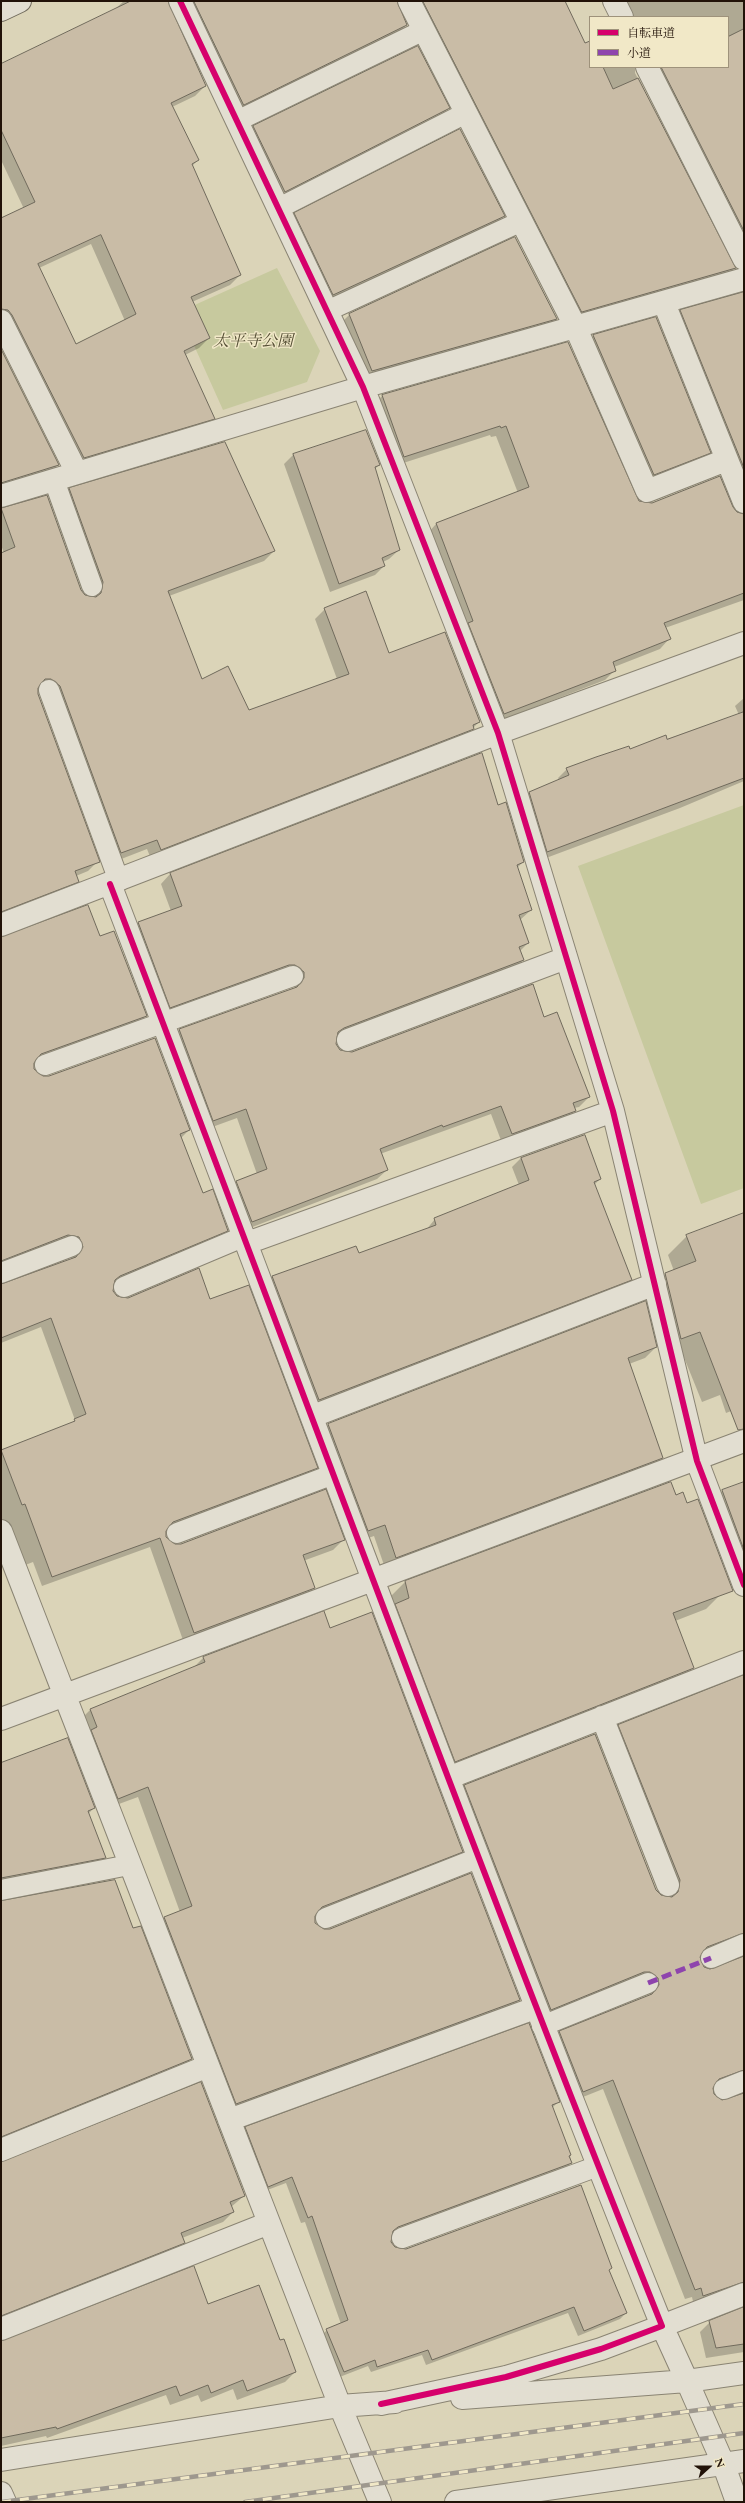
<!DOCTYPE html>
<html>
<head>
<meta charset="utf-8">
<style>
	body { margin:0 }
	#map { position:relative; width:745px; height:2503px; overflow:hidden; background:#dbd4b8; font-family:"EB Garamond","Noto Serif JP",serif }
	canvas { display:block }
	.frame { position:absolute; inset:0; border:2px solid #211208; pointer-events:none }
	.legend { position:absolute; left:589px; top:16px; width:140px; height:52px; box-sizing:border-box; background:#f1e8c7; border:1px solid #9e927b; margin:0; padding:5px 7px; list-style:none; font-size:12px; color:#211208 }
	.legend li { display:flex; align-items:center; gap:8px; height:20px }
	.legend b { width:20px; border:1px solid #9e927b }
	.north { position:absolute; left:689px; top:2447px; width:40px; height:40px; -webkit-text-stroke:3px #f1e8c7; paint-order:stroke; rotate:69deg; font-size:11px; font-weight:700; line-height:16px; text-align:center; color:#211208 }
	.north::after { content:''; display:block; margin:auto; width:14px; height:18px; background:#211208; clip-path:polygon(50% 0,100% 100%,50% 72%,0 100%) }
</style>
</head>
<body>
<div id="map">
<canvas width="745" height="2503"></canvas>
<div class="frame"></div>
<ul class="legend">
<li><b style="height:5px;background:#d6006c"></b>自転車道</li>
<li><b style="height:5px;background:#8e44ad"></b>小道</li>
</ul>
<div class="north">N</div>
</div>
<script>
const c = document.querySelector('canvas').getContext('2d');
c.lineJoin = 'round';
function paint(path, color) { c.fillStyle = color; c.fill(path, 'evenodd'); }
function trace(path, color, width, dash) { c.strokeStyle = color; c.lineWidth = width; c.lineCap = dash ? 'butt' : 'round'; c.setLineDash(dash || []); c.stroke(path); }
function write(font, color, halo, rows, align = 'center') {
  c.font = font + ' "EB Garamond","Noto Serif JP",serif'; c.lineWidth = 3; c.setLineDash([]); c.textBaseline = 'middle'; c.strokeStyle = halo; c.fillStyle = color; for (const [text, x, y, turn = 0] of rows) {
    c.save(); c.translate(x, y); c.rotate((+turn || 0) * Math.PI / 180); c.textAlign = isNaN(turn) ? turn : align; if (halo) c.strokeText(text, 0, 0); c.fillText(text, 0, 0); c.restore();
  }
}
const green = new Path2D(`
	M277,268l43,83 -13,31 -84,28 -44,-98z
	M744,805v383l-43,16 -123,-338z`);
const shadow = new Path2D(`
	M124,1h31l50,85 -10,10 -23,11 26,53 -6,6 48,109 -10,10 -38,17 17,36 -10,10 -14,7 29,63 -10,10 -131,39 -72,-143v-104l23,-11 -23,-49v-94l112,-55zM91,244l34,77 -50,25 -36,-78z
	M179,1h217l10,24 -9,10 -163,79z
	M407,1h157l20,43 6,-2v25h45v6l100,195 -10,10 -153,43z
	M622,1h122v259l-99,-193h83v-50h-99z
	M449,108l-9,9 -164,83 -31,-65 9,-8z
	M295,214l209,2 -12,11 -170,79 -38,-81z
	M744,292v210l-73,-181 10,-10z
	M349,315l207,4 -9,9 -184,52 -23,-56z
	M656,318l53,134 -7,8 -56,22 -61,-138 8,-8z
	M568,343l70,159 94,6 4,5 8,1v86l-79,28 4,11 -9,10 -46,18 1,3 -10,10 -111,43 -67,-189 9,-10 82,-31 -22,-57 -5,1 -1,-2 -96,31 -21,-61 9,-9z
	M1,351l57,114 -10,10 -47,15z
	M366,431l13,34 -4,4 24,81 -10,9 -6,3 1,4 -9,9 -45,17 -46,-128 9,-9z
	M70,489l204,62 -10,10 -95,35 32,84 48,32 88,-33 -22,-60 10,-10 154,113 -16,16 -312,121 -4,-10 -36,14 -71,-175 -3,6 61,167 -10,10 -12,5 2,5 -10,10 -67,26v-363l3,-1 -3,-8v-36l46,-13 33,94 4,6 8,1 1,-4 -33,-94z
	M744,698v83l-64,27 -142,53 -18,-59 10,-9 29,-13 -1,-2 9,-9 100,-29 72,-25 -4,-9z
	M481,754l16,53 26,55 -6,6 14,42 -11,10 8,23 -8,8 3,9 -9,10 -178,66 -1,8 5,7 13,2 191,-35 45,79 -10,10 -5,1 1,3 -10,9 -63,23 -11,-29 -111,40 7,16 -10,9 -135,52 -15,-40 9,-10 21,-7 -20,-56 -33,12 -34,-90 9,-10 116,-42v-7l-134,36 -32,-85 9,-9 33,-12 -10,-27 9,-10z
	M1,937h98l47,79 -10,10 -102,36 -1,7 4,6 12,2 140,53 -8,8 21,56 25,36 -10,10 -104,44 -1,7 5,6 12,2 81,1 106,168 -10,10 -140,52 -1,7 4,6 12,2 162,-5 -10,10 -30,11 11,27 -10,10 -120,45 -34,-96 -108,39 -9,-24 -18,7 -14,-34v-84l70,-27 4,-4 -34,-93 -40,16v-58l71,-26 1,-6 -72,13z
	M584,1136l16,43 -6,6 36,94 -8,9 -312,121 -46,-123 9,-9 85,-23 68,-24 9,-11 84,-34 -7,-18 9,-9z
	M744,1214v192l-18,7 -6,-18 -18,7 -21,-52 -34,-57 18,-19 9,-3 -6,-16 19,-19z
	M645,1302l11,45 -11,11 -16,6 33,94 -11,11 -266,99 -11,-32 -17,6 -40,-106 11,-11z
	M671,1483l49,112 -14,14 -31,12 18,47 -14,14 -238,93 -50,-179 14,-14z
	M744,1483v101l-36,-79 14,-14z
	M330,1629l132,222 -10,11 -137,53 -1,7 5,6 11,2 189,70 -10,10 -283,104 -72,-186 10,-10 16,-6 -42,-115 -30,11 -28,-88 10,-10 103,-42 10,-10z
	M744,1676v272l-8,-6 -37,15 4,11 13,2 28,-14v132l-9,-9 -22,9 -1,5 11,9 21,-8v203l-50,9 -2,-9 -7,2 -82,-210 -30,12 -23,-59 10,-10 90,-36 -1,-8 -108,31 -86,-223 10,-10 191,104 10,9 3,-2 1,-6 -61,-156 10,-10z
	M1,1764l93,44 -6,6 17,44 -10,9 -94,19z
	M1,1902l132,28 58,129 -10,10 -180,73z
	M559,2101l-7,7 18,47 1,8 -6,6 -173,64 -2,9 4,6 214,23 18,42 -6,6 -42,17 -10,-23 -142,52 -4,-10 -51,17 -3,-6 -31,12 -16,-42 6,-6 14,-6 -36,-102 -4,1 -15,-40 -24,9 -22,-58 6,-6z
	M1,2162l5,1 238,33 -13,11 2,5 -10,10 -41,16 2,5 -10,10 -173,68z
	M208,2305l72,37 15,30 -10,10 -48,18 -4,-11 -32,13 -3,-7 -28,10 -4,-10 -119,43 -1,-2 -45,10v-105z
	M744,2308v44l-38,6 -6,-26 10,-10z`);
const building = new Path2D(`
	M131,1h37l38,85 -35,17 28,57 -7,4 49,111 -50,22 19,41 -26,13 31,68 -131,39 -72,-143 -4,-5 -7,-1v-91l34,-16 -34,-72v-66zM101,235l35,79 -60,30 -38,-80z
	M194,1h203l10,24 -163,80z
	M423,1h142l20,42 5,-2v26h13l10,22 25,-11 98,190 -154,44z
	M744,29v202l-83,-164h67v-30z
	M418,46l32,62 -165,84 -32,-66z
	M460,129l45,87 -172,79 -39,-82z
	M515,237l42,82 -185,52 -23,-57z
	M744,292v176l-64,-158z
	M656,317l55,136 -57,22 -61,-140z
	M568,342l71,159 13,2 68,-27 13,31 4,5 7,2v79l-80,30 7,16 -58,23 3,9 -112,43 -36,-91 5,-2 -37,-98 93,-36 -23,-61 -5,2 -1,-2 -96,31 -22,-62z
	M1,349l58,116 -58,18z
	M366,430l14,35 -5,2 25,83 -18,8 3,8 -46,18 -46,-130z
	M225,442l50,109 -107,40 34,88 26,-13 21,44 100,-36 -25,-66 42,-17 23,62 56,-21 35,90 -7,3 1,4 -313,121 -4,-10 -36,13 -61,-167 -9,-7h-6l-7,9v6l62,168 -25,9 4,11 -78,30v-359l14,-6 -14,-39 46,-13 34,95 4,5 11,2 5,-4 2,-11 -34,-94z
	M744,712v66l-197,74 -18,-60 40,-17 -3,-7 30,-11 33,-11 1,3 36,-14 1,4z
	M482,753l16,52 8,-3 18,60 -7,3 15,45 -13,5 10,28 -10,4 5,13 -180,68 -6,4 -2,12 4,6 12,2 181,-68 11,33 13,-5 33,85 -17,6 3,8 -64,23 -11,-28 -58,21 -1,-2 -62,24 8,21 -136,52 -16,-41 31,-12 -21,-60 -33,12 -34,-92 118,-42 7,-9v-6l-9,-7h-6l-119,43 -32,-86 44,-16 -12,-33z
	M88,905l12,31 14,-5 33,85 -106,38 -7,9v6l9,7h6l106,-38 35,92 -10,4 23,59 10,-4 15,42 -108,45 -5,4 -2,11 4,5 11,2 71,-30 11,31 39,-14 69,183 -145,54 -7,9v6l9,7h6l145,-55 19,51 -42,15 12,33 -121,45 -34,-95 -108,39 -27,-73 -3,1 -21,-55 74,-29 -1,-2 12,-5 -35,-96 -50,20v-54l75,-27 7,-10 -4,-10 -11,-2 -67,26v-324z
	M585,1135l16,44 -7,3 38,98 -313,120 -47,-124 84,-30 3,7 77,-28 -2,-7 95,-38 -8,-22z
	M744,1213v216l-6,1 -38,-98 -19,7 -16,-66 31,-12 -10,-26z
	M646,1301l11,46 -29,11 35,100 -267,100 -11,-33 -17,6 -40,-107z
	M671,1482l5,13 7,-3 4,11 11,-4 35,92 -60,22 21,55 -239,94 -60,-158 14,-6 -4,-17z
	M744,1482v68l-22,-60z
	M324,1611l6,17 42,-16 91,240 -141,55 -7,9v7l9,6h6l141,-56 49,127 -284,104 -72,-187 28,-11 -44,-119 -30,12 -27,-69 6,-3 -7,-18 115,-47 -2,-5z
	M744,1675v258l-37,14 -7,10 4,10 6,2 34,-13v114l-25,9 -6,9 1,6 8,6 22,-7v189l-41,14 -2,-8 -6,2 -82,-210 -30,12 -24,-61 93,-37 7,-9 -1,-7 -8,-6h-6l-93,38 -87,-225 131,-51 61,156 5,5 11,2 6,-5 2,-12 -62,-155z
	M68,1738l27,70 -7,3 18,47 -105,20v-115z
	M115,1880l18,48 8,-2 51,133 -191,78v-236z
	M529,2023l31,79 -8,3 19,50 -2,1 3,7 -174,64 -5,4 -2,11 4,5 11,2 175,-64 31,83 -3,2 18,43 -43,18 -10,-24 -142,53 -4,-10 -51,17 -2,-7 -31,12 -18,-43 22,-9 -36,-104 -4,2 -16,-41 -24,10 -23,-60z
	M201,2082l44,114 -15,6 4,10 -53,21 4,10 -184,73v-154z
	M194,2266l14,38 51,-19 21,55 4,-1 12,33 -49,19 -4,-11 -32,13 -3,-8 -28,11 -4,-10 -119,43 -1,-2 -55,11v-97z
	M744,2307v37l-28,4 -7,-27z`);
const lane = new Path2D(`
	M237,121l187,-91
	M279,208l187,-95
	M327,311l195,-90
	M54,480l38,106
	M49,690l70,191
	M45,1065l248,-89
	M1,1273l71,-27
	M124,1287l121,-51
	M177,1533l157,-59
	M1,1890l128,-25
	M326,1918l152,-60
	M711,1958l33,-14
	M542,2026l106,-43
	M724,2089l20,-8
	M402,2238l196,-72`);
const street = new Path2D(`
	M180,1l183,386 135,346 115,378 84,350 47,124
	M409,1l166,325 72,165 79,-31
	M614,1l8,16
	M647,67l97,192
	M664,303l80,199
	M1,321l76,152
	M1,496l362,-109 381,-108
	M110,884c184,481 360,964 552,1442l-61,23 -95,28 -125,27
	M1,925l497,-192 246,-90
	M348,1040l218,-82
	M247,1243l366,-132
	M313,1416l342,-132
	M1,1531l339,875 40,96
	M602,1717l66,168
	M1,1719l743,-278
	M448,1778l296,-116
	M229,2120l306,-112
	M1,2150l207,-84
	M1,2329l268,-106
	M462,2398l225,-17 -25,-55 82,-32
	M1,2460l339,-54 55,-4
	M1,2493l4,9
	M456,2502l288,-41
	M737,2502l-14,-39 -36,-82 57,-8`);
const secondary = new Path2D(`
	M1,10l19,-9`);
const rail = new Path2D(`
	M2,2502l742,-98
	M245,2502l499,-69`);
const quiet = new Path2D(`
	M648,1983l63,-25`);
const cycleway = new Path2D(`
	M180,1l183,386 135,346 115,378 84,350 47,124
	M110,884c184,481 360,964 552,1442l-61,23 -95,28 -125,27`);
const parkNames = [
	["太平寺公園",253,342]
];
paint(green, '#c7c99e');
paint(shadow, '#0003');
paint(building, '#c9bca6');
trace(building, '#706a5c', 1);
trace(lane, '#8a8473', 22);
trace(street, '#8a8473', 24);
trace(secondary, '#706a5c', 24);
trace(lane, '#e2ded1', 20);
trace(street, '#e2ded1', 22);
trace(secondary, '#e2ded1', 22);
trace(rail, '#9e988e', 4.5);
trace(rail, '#f1e8c7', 3, [9]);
trace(quiet, '#8e44ad', 5, [10, 5]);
trace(cycleway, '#d6006c', 6);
write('italic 16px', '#554f35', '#f1e8c7', parkNames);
</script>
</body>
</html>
